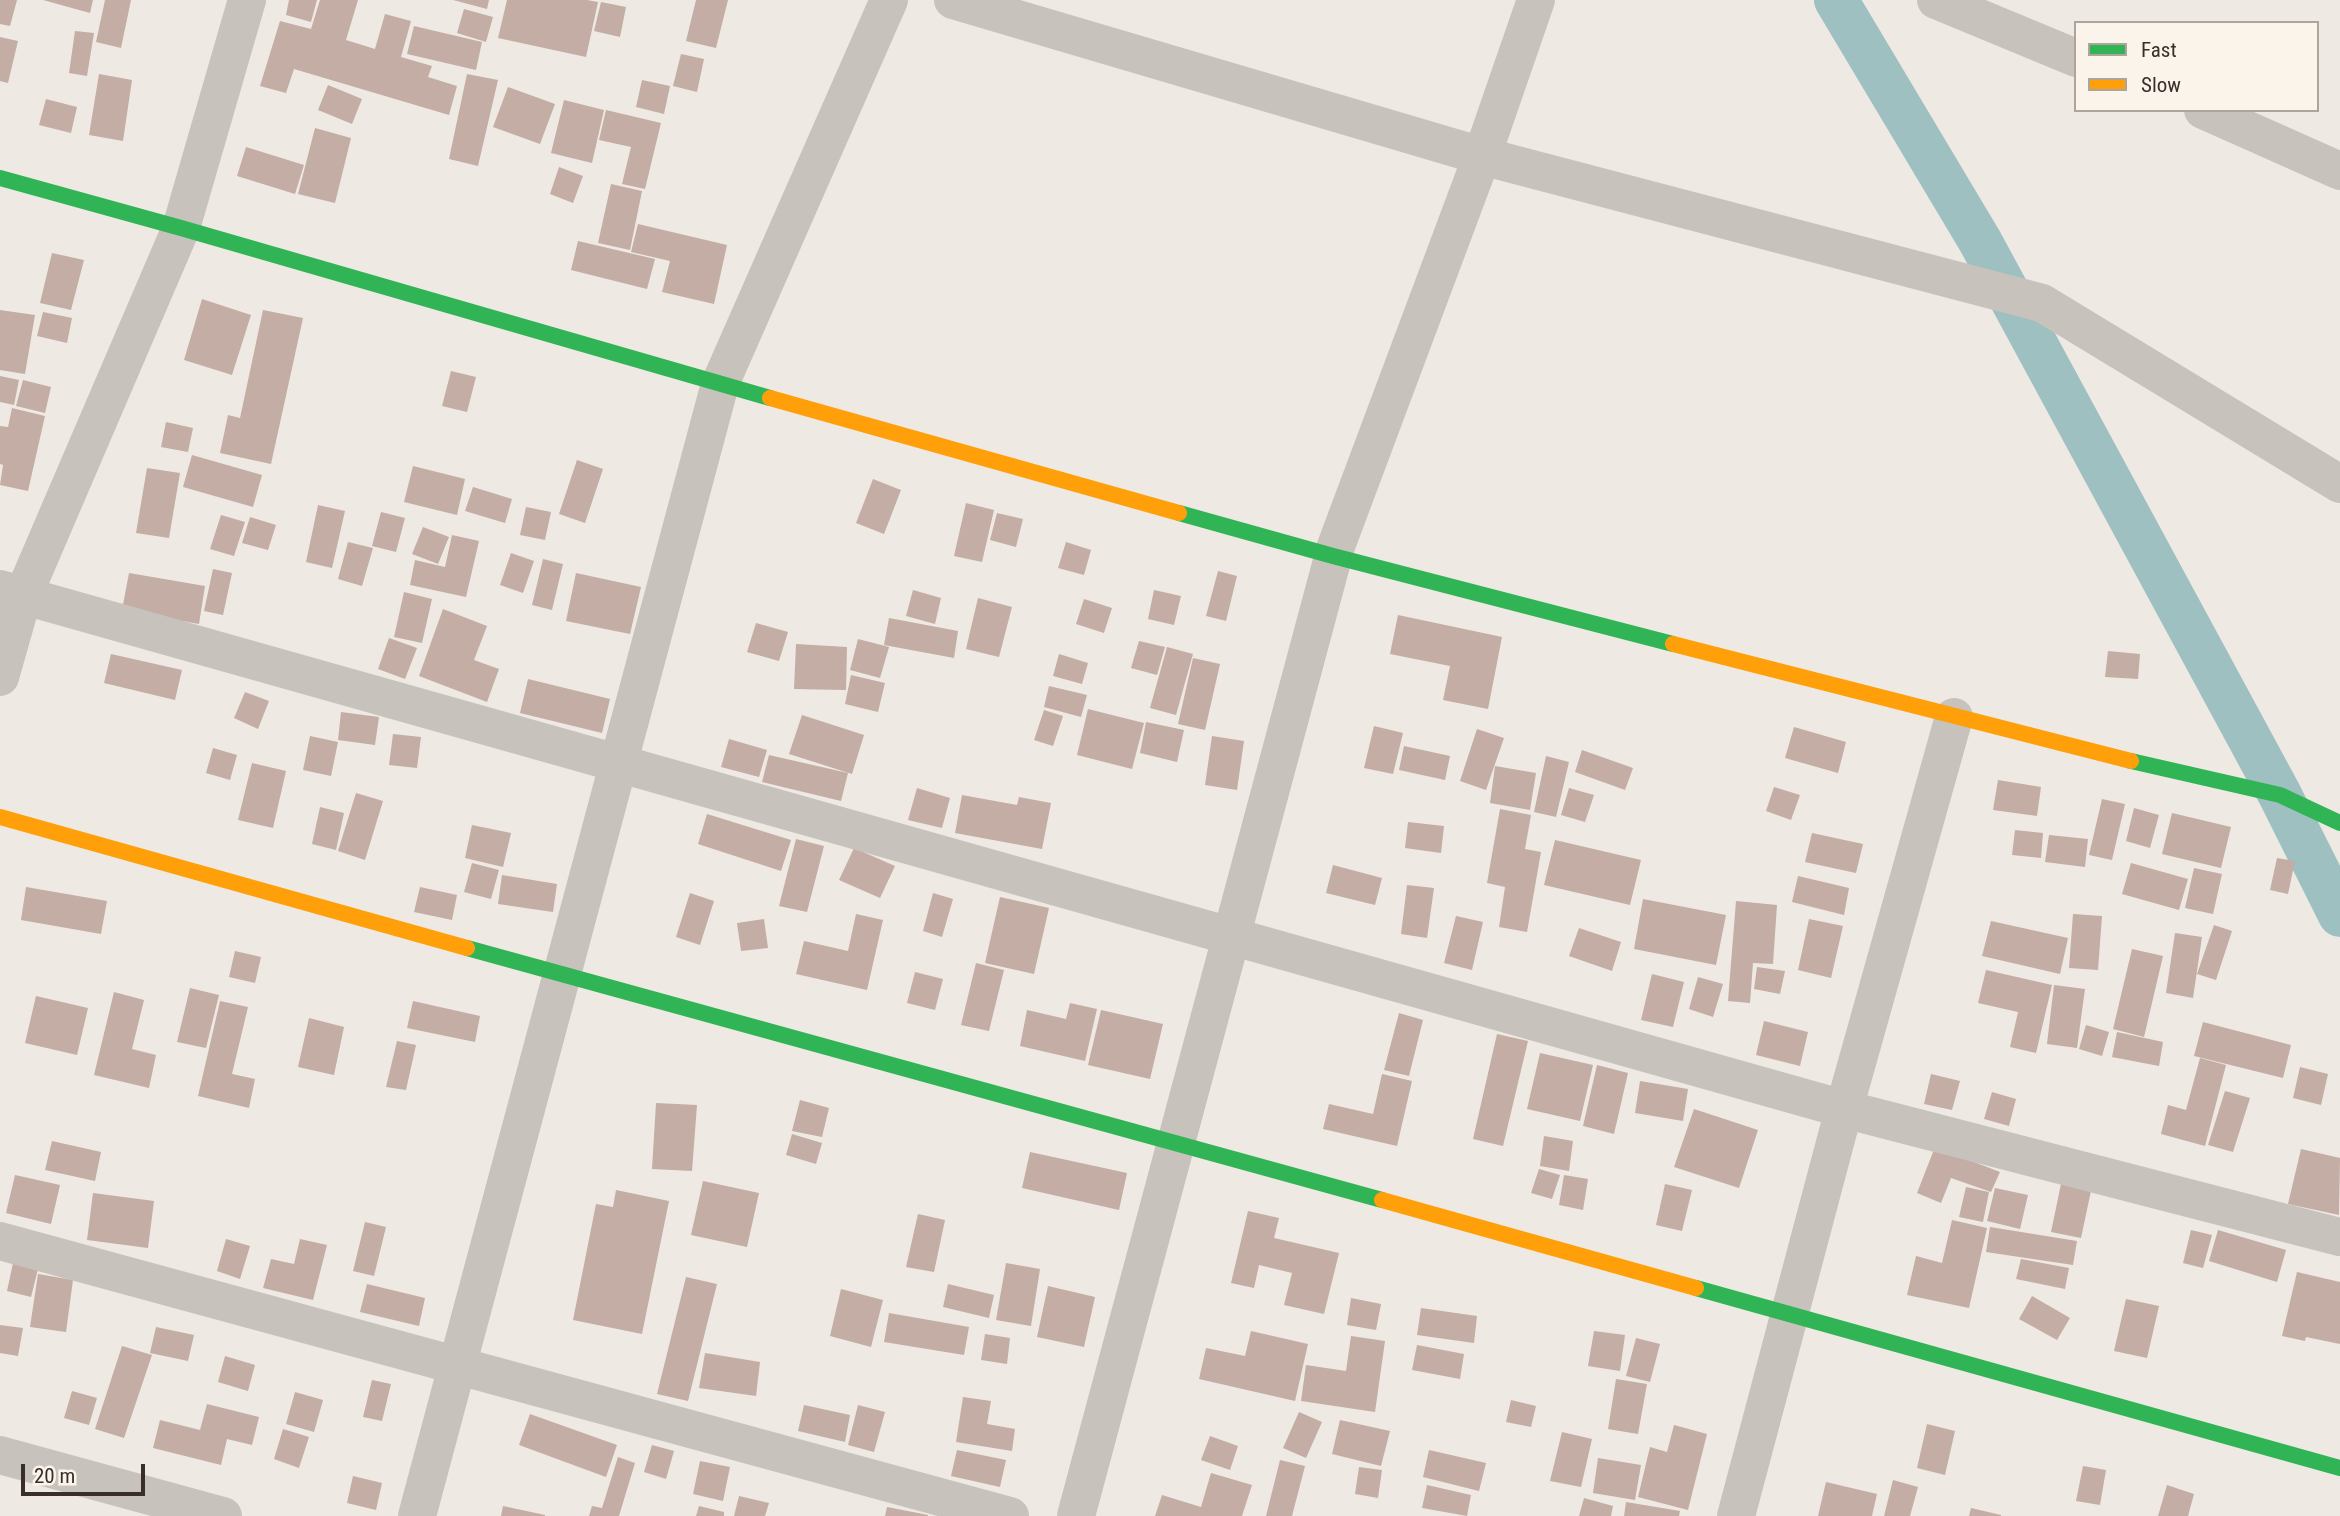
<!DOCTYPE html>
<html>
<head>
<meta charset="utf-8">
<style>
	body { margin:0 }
	#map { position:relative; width:2340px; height:1516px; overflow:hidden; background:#efe9e3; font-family:"Roboto Condensed",sans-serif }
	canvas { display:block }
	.legend { position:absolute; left:2074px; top:21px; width:245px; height:91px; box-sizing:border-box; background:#fbf4eb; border:2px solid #ada59d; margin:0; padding:9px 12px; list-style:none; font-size:21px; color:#392e29 }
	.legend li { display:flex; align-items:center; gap:14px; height:35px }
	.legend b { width:35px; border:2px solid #ada59d }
	.scale { position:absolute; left:21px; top:1464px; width:124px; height:32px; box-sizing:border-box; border:4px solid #392e29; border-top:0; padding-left:9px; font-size:21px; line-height:24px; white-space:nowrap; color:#392e29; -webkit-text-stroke:5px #fbf4eb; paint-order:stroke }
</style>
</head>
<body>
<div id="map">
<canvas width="2340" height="1516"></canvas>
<ul class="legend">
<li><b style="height:9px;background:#30b455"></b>Fast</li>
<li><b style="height:9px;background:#ff9f0a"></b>Slow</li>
</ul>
<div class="scale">20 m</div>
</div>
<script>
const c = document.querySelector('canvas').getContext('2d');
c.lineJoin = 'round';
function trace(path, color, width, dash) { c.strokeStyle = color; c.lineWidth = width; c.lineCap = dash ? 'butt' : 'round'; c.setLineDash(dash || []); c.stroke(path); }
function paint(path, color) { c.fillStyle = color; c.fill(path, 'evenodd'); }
const canal = new Path2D(`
	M1836,0l144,241 300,554 60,120`);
const building = new Path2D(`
	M0,0h17l-7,26 -10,-2z
	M43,0h50l-3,13z
	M105,0h26l-10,48 -25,-6z
	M289,0h28l-6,22 -25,-7z
	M320,0h38l-12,40 29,9 10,-35 26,7 -10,36 31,9 -4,11 29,9 -8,29 -155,-46 -8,24 -26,-7 20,-65 31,8z
	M453,0h36l-2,9z
	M507,0h80l11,2 -12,55 -88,-19z
	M696,0h32l-12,48 -30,-7z
	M601,2l25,5 -6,30 -26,-6z
	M464,9l29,8 -7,25 -29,-9z
	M414,26l68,16 -6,28 -69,-16z
	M75,31l19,2 -7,43 -18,-3z
	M0,37l18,4 -10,42 -8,-2z
	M681,54l23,5 -7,33 -24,-6z
	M99,74l33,6 -9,61 -34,-6z
	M467,74l31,6 -20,86 -29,-7z
	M642,80l28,6 -6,28 -28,-7z
	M328,85l34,14 -10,25 -34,-14z
	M508,87l47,17 -15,40 -47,-17z
	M46,99l31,8 -6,26 -32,-8z
	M564,100l40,10 -12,53 -41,-10z
	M606,110l55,13 -16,66 -23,-5 9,-37 -32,-7z
	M315,128l36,10 -16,65 -37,-9z
	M246,147l58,18 -9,29 -58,-18z
	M559,167l24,9 -10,27 -23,-9z
	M611,184l31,7 -12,59 -32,-7z
	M638,224l89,21 -13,59 -52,-12 8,-31 -39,-9z
	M578,241l77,18 -8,30 -76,-19z
	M52,253l32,7 -13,50 -31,-7z
	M202,299l49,16 -19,60 -48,-15z
	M0,310l35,5 -10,59 -25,-4z
	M263,310l40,8 -32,146 -51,-11 8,-38 12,3z
	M43,312l29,6 -5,25 -30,-7z
	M451,371l25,6 -9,35 -25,-6z
	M0,376l19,4 -5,25 -14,-3z
	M23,380l28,7 -6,26 -29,-7z
	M12,408l33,8 -17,75 -28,-6 3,-20 -3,-1v-38l8,1z
	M166,422l27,6 -5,24 -27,-5z
	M192,455l70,20 -9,32 -70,-20z
	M577,460l26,9 -18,54 -26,-9z
	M413,466l52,13 -8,36 -53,-13z
	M147,468l33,5 -11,65 -33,-5z
	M873,479l28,11 -17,44 -28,-11z
	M473,487l39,12 -7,24 -40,-12z
	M966,503l28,7 -12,52 -28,-6z
	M318,505l27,6 -13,57 -26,-6z
	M526,507l25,5 -6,28 -25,-5z
	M381,512l24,6 -9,34 -24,-6z
	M997,513l26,6 -7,28 -26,-7z
	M221,515l24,7 -11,34 -24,-7z
	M250,517l26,8 -8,25 -26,-7z
	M423,527l26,10 -11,27 -26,-10z
	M452,535l27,6 -13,56 -56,-12 5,-25 30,7z
	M348,542l25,6 -11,38 -24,-7z
	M1066,542l25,8 -7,25 -26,-7z
	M511,553l23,8 -11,32 -23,-8z
	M543,559l20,5 -11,46 -20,-5z
	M213,569l19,4 -9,42 -19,-4z
	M1218,571l19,5 -11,45 -20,-5z
	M129,573l76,13 -6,38 -77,-14z
	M576,573l65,14 -11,47 -64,-13z
	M913,590l28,8 -6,26 -29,-8z
	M1154,590l27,6 -7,29 -26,-6z
	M404,592l28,7 -10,44 -28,-6z
	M978,598l34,9 -13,50 -33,-8z
	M1084,599l28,9 -8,25 -28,-9z
	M443,609l44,17 -13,34 25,9 -12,33 -68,-26z
	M1398,615l104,22 -14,72 -45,-9 7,-34 -60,-12z
	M889,618l69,13 -4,27 -70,-13z
	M756,623l32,9 -9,29 -32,-9z
	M389,638l28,10 -12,31 -27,-10z
	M858,639l31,8 -9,31 -30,-8z
	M1139,641l26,6 -8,28 -26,-7z
	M796,644l51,3 -1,43 -52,-1z
	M1167,647l26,7 -17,61 -26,-7z
	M2108,651l32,3 -2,25 -33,-2z
	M111,654l71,16 -7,30 -71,-17z
	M1059,654l29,9 -6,21 -29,-8z
	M1193,658l27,6 -15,66 -27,-6z
	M851,675l34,8 -7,29 -33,-8z
	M528,679l82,20 -8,34 -82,-20z
	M1049,686l38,9 -6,22 -37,-10z
	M245,692l24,9 -11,28 -24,-11z
	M1088,709l56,14 -12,46 -55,-14z
	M1044,710l19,6 -10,30 -19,-6z
	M341,712l38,5 -4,28 -37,-5z
	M802,715l62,20 -12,39 -63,-20z
	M1146,722l38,8 -7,32 -37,-9z
	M1374,726l29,7 -10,41 -29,-6z
	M1794,727l52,15 -8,31 -53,-15z
	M1477,729l27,9 -18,52 -26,-9z
	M393,734l28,3 -4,31 -28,-3z
	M310,736l28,6 -7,34 -28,-6z
	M1212,736l32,5 -7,49 -32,-5z
	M729,739l38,11 -8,27 -38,-10z
	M1404,746l46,10 -5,24 -46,-10z
	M213,748l24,7 -7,25 -24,-7z
	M1582,750l51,18 -8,22 -50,-18z
	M769,755l79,18 -7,28 -79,-19z
	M1546,756l23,6 -13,55 -22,-5z
	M252,763l34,8 -13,57 -35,-8z
	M1495,766l41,7 -6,37 -40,-7z
	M1998,780l43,7 -4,29 -44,-6z
	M1774,787l26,8 -9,25 -25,-9z
	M917,788l33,10 -8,30 -34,-8z
	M1569,788l25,7 -9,27 -24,-7z
	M356,793l27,8 -18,59 -27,-9z
	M962,795l55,10 2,-8 32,6 -9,46 -87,-16z
	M2102,799l23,5 -13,56 -23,-5z
	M320,807l24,6 -8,37 -24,-6z
	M2134,808l25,7 -9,33 -24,-7z
	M1500,809l31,6 -6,34 16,3 -14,80 -28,-5 6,-40 -18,-4z
	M2172,813l59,14 -10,41 -59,-14z
	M707,814l84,26 -10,31 -83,-27z
	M1408,822l36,4 -3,27 -36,-5z
	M472,825l39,8 -8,34 -38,-9z
	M2015,830l28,3 -2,25 -29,-3z
	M1812,833l51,11 -7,29 -51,-11z
	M2049,835l39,4 -3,28 -40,-5z
	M796,839l28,7 -17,66 -28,-6z
	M1555,840l86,20 -11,45 -86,-20z
	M854,848l41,18 -15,32 -41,-18z
	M2277,858l18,3 -7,33 -18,-4z
	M472,863l27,7 -8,29 -27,-7z
	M2131,863l57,16 -9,31 -57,-16z
	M1333,865l49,13 -7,27 -49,-12z
	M2194,868l28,6 -9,40 -28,-6z
	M502,875l55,9 -4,28 -55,-8z
	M1798,876l51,12 -5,27 -52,-13z
	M1407,885l27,3 -7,50 -26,-4z
	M26,887l81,14 -6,33 -80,-14z
	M420,887l37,8 -5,25 -38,-8z
	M690,893l24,8 -14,44 -24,-8z
	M933,893l20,6 -11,38 -19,-6z
	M1000,897l49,11 -15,66 -49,-11z
	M1643,899l83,16 -10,50 -82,-16z
	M1736,901l41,4 -4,59 -20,-1 -3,40 -22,-2z
	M856,914l27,6 -16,70 -71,-16 8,-33 44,10z
	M2073,914l29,2 -4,54 -29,-2z
	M1456,916l27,6 -11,48 -28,-7z
	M764,919l4,29 -27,3 -4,-28z
	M1809,919l34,7 -12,52 -33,-8z
	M1991,921l77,17 -8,36 -78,-18z
	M2214,925l18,6 -16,49 -19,-6z
	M1579,928l42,14 -9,29 -43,-15z
	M2175,933l27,4 -9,61 -27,-5z
	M2132,949l31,7 -19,81 -31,-8z
	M235,951l26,6 -6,26 -26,-6z
	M976,963l28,7 -15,61 -28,-6z
	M1757,967l28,4 -5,23 -26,-5z
	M1986,970l66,15 -16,68 -26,-6 8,-35 -40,-9z
	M915,972l28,7 -8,31 -28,-7z
	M1652,974l32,8 -11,45 -32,-7z
	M1698,977l25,7 -10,33 -24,-8z
	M2054,985l31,4 -8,59 -30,-4z
	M190,988l29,7 -13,53 -29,-6z
	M114,992l30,8 -12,49 24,6 -7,33 -55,-13z
	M36,996l52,12 -11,47 -52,-12z
	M220,1001l28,6 -16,67 23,5 -6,29 -51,-12z
	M413,1001l67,15 -5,26 -68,-14z
	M1070,1003l27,6 -12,52 -65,-15 7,-36 39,9z
	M1101,1010l62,14 -13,55 -62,-14z
	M1399,1013l24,7 -14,56 -25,-6z
	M309,1018l35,9 -10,48 -36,-8z
	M1764,1021l44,11 -8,34 -44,-11z
	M2203,1022l88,23 -8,33 -89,-22z
	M2086,1025l23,7 -7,24 -23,-7z
	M2117,1032l46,10 -4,24 -47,-9z
	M1497,1034l31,7 -25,105 -30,-7z
	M397,1041l19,4 -10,45 -20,-3z
	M1540,1053l53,12 -13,56 -53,-12z
	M2200,1058l26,7 -21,81 -44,-12 7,-29 18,5z
	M1597,1065l31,8 -14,61 -31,-8z
	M2300,1067l28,7 -7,31 -28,-7z
	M1382,1074l30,7 -15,65 -74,-17 6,-25 44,10z
	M1931,1074l29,7 -8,29 -28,-6z
	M1640,1081l48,8 -5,32 -48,-8z
	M2225,1091l25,7 -17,54 -25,-7z
	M1992,1092l24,7 -7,27 -25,-7z
	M800,1100l29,8 -7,29 -30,-6z
	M656,1103l41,2 -5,66 -40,-2z
	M1694,1109l64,21 -19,58 -65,-21z
	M792,1134l30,9 -6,21 -30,-9z
	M1544,1136l29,5 -4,30 -29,-5z
	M52,1141l49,11 -6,29 -50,-11z
	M1935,1147l65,25 -9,20 -40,-14 -10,25 -24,-10z
	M2301,1149l39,9 -1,57 -51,-11z
	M1030,1152l97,21 -8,37 -97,-22z
	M1539,1169l21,6 -8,24 -21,-6z
	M15,1175l45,10 -9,39 -45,-11z
	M1564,1175l24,4 -5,31 -24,-5z
	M703,1181l56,12 -12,54 -56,-12z
	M1665,1184l27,6 -10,41 -26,-6z
	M2061,1184l30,7 -10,47 -30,-6z
	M1966,1187l23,5 -6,30 -24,-5z
	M1995,1188l33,7 -8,34 -33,-8z
	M616,1190l53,11 -27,133 -69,-14 23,-116 17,3z
	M93,1193l61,8 -6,47 -61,-8z
	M1248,1211l31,7 -5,20 65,15 -15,61 -40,-9 8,-32 -33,-8 -5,23 -23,-5z
	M918,1214l27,6 -11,52 -28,-5z
	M1952,1220l35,8 -18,80 -62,-13 9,-39 26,7z
	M365,1222l21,5 -12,49 -21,-5z
	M1990,1227l87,14 -4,24 -87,-13z
	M2191,1230l21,5 -9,33 -20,-5z
	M2218,1230l68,20 -9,32 -68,-21z
	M226,1239l24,7 -10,33 -23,-8z
	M300,1239l27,6 -14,55 -50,-12 8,-29 23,5z
	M2021,1259l48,9 -4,21 -49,-10z
	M13,1263l25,6 -7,28 -24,-6z
	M1006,1263l34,6 -9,57 -35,-6z
	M2297,1272l43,10v62l-34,-7 -1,4 -23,-5z
	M38,1274l35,6 -7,52 -36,-5z
	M686,1277l31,7 -29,117 -31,-7z
	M367,1284l58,14 -6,28 -59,-14z
	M948,1284l46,11 -5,23 -46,-11z
	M1048,1286l47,11 -11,50 -47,-10z
	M841,1289l42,11 -12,47 -41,-11z
	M2032,1296l38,22 -13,22 -38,-21z
	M1351,1298l30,6 -5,26 -29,-5z
	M2126,1299l33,7 -12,52 -33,-7z
	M1421,1308l56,8 -3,27 -57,-8z
	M889,1313l80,14 -5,28 -80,-13z
	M0,1325l23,3 -5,28 -18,-3z
	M156,1327l38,8 -6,26 -38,-8z
	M1251,1331l57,13 -13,57 -96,-22 7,-31 39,8z
	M1594,1331l31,4 -5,36 -32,-5z
	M985,1334l25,4 -3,26 -26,-4z
	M1351,1336l34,5 -10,71 -74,-11 5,-36 40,6z
	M1636,1338l24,6 -10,38 -24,-6z
	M1417,1345l47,9 -4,25 -48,-9z
	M122,1346l30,9 -28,83 -29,-9z
	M705,1353l55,9 -4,34 -57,-8z
	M225,1356l30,9 -7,26 -30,-9z
	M1616,1379l31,5 -9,50 -30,-5z
	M372,1380l19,4 -9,37 -19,-4z
	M72,1391l25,7 -8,27 -25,-7z
	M295,1392l28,8 -9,32 -28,-8z
	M963,1397l28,4 -4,23 28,5 -3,22 -56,-9z
	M1511,1400l25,6 -5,21 -25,-5z
	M207,1404l52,13 -7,28 -25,-6 -6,26 -68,-17 7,-28 40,10z
	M804,1405l46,10 -5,27 -47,-11z
	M858,1405l27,7 -11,40 -26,-7z
	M1299,1412l23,10 -16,36 -23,-10z
	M530,1414l87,31 -11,32 -87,-32z
	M1340,1420l50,11 -9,35 -49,-12z
	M1927,1424l28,7 -10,44 -28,-7z
	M1674,1425l33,9 -19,76 -50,-13 12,-50 17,5z
	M283,1429l26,8 -10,31 -25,-9z
	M1562,1432l30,7 -11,48 -31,-6z
	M1210,1436l28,10 -8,24 -29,-10z
	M652,1445l22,6 -8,28 -22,-7z
	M957,1450l49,10 -6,27 -49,-11z
	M1429,1450l57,13 -7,28 -56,-14z
	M618,1457l17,6 -16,53h-30l3,-10 10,2z
	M1598,1458l43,7 -6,35 -42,-7z
	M1280,1460l25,6 -13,50h-26z
	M700,1461l30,6 -7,34 -30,-7z
	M2083,1466l23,4 -6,35 -24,-4z
	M1359,1467l23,3 -4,28 -23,-4z
	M1211,1473l41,12 -10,31h-87l7,-21 39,12z
	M353,1476l29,7 -6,27 -29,-7z
	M1893,1480l25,7 -8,29h-26z
	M1826,1482l51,12 -5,22h-54z
	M1427,1485l44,10 -4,21 -45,-8z
	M2167,1485l27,9 -6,22h-30z
	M739,1496l30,7 -4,13h-31z
	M1584,1498l29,8 -2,10h-32z
	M1626,1502l54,9 -1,5h-55z
	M503,1506l42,9v1h-44z
	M699,1506l25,6v4h-28z
	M887,1507l41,8v1h-43z
	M1971,1508l30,7v1h-32z`);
const street = new Path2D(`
	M953,0l529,156 560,147 298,181
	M1936,0l140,58
	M2203,110l137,61
	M0,589l1844,520 496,128
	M0,677l23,-81 158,-368 66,-228
	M0,1241l1010,275
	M0,1455l223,61
	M417,1516l303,-1132 169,-384
	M1076,1516l260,-970 146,-390 54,-156
	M1736,1516l108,-407 110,-392`);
const fast = new Path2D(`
	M0,178l181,50 589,170
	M1179,513l154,43 340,88
	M2131,761l149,34 60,28
	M467,948l915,252
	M1696,1288l644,180`);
const slow = new Path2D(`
	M770,398l409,115
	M1673,644l458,117
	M0,817l467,131
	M1382,1200l314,88`);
trace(canal, '#9ec0c1', 44);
paint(building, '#c3ada4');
trace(street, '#c8c2bc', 38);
trace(fast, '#30b455', 16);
trace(slow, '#ff9f0a', 16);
</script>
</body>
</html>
